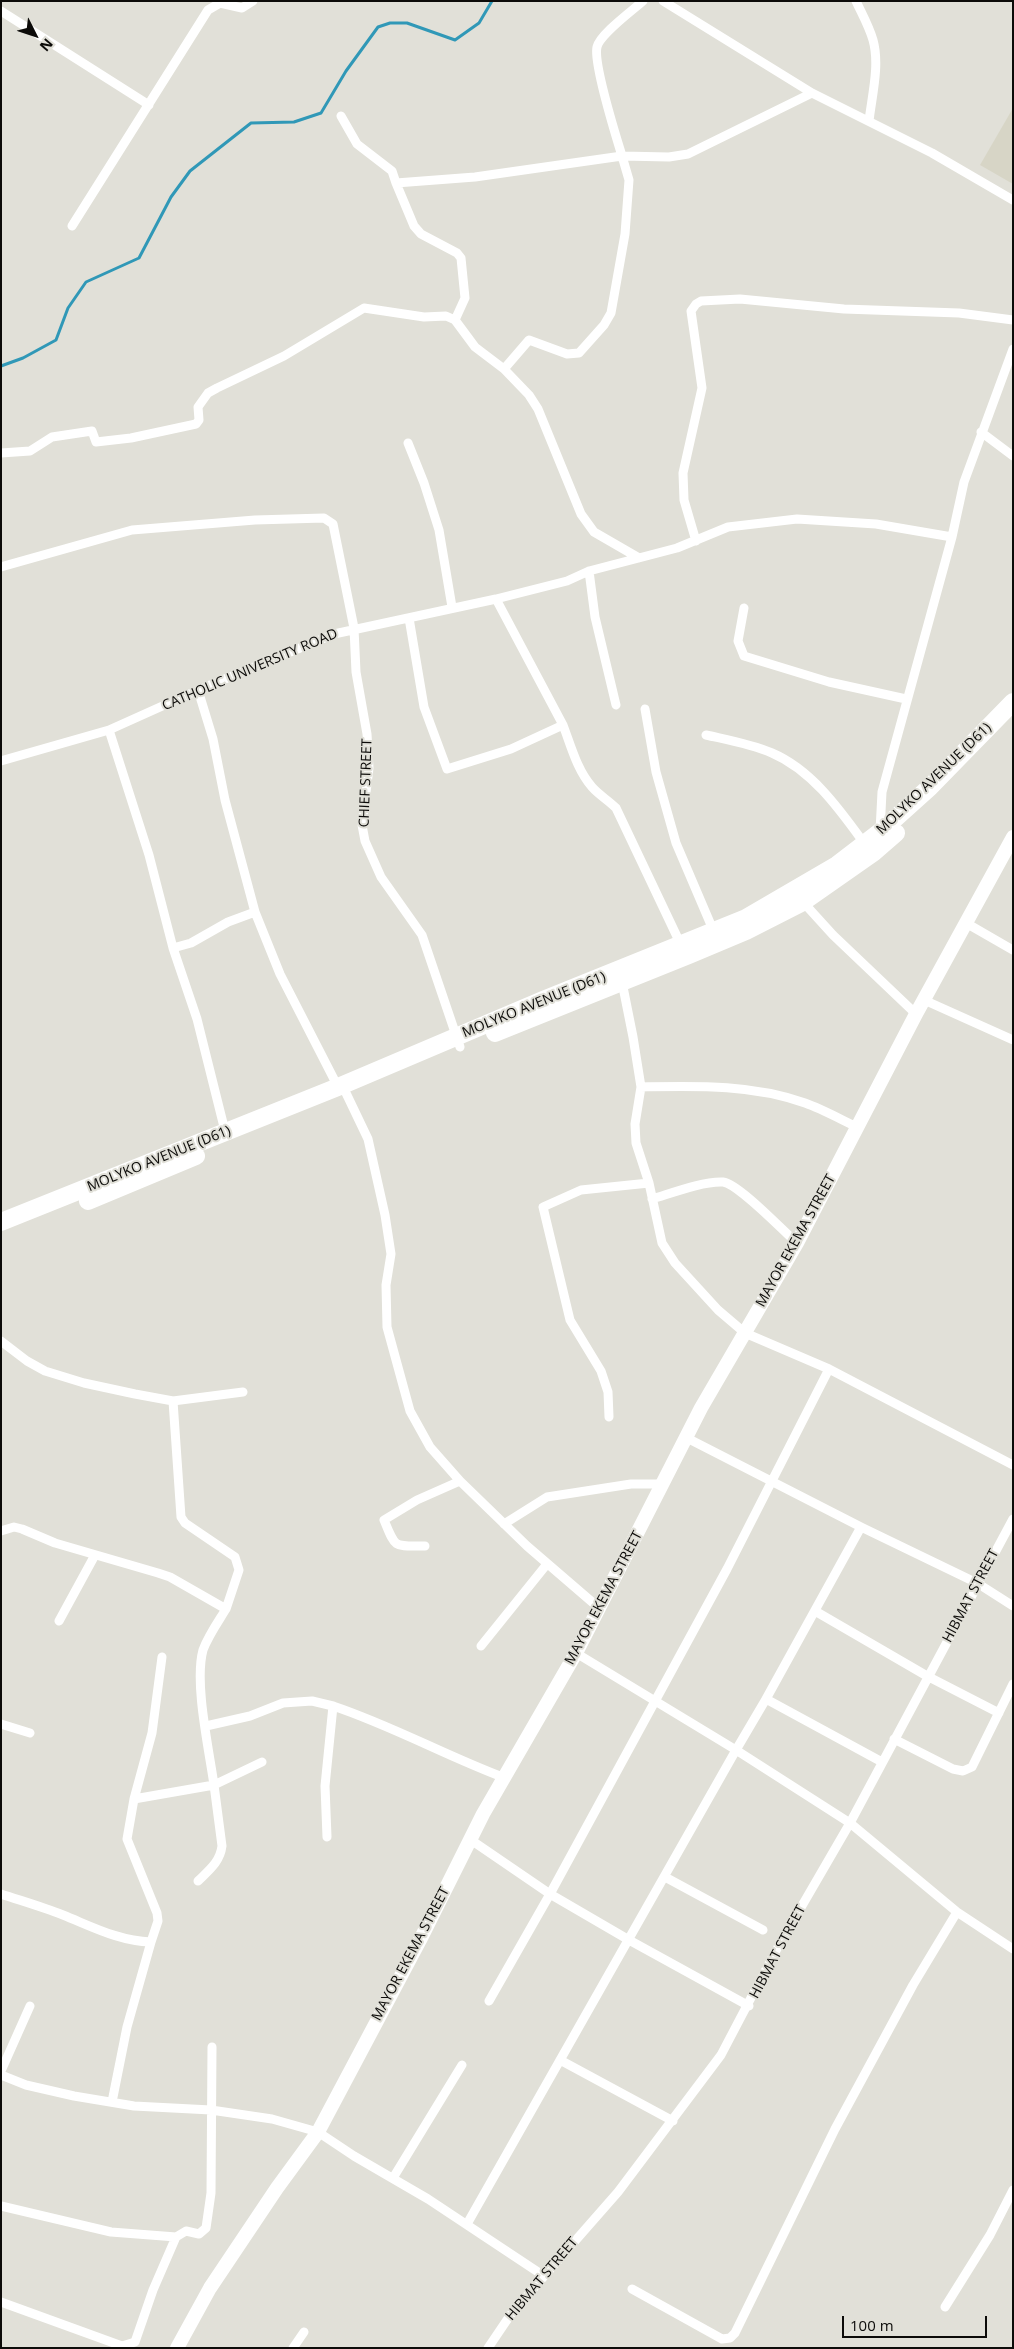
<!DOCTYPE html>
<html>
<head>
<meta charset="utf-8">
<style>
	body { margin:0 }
	#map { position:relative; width:1014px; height:2349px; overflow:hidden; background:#e1e0d8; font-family:"Open Sans",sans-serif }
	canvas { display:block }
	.frame { position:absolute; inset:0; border:2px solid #0c0b09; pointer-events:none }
	.north { position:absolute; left:10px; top:10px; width:50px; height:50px; -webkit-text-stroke:4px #e1e0d8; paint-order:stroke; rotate:131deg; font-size:14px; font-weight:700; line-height:20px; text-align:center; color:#0c0b09 }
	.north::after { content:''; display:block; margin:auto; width:18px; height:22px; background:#0c0b09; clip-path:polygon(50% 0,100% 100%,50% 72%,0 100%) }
	.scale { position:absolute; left:842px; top:2316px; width:145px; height:22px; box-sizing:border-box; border:2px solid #0c0b09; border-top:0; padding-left:6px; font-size:15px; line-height:18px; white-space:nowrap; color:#0c0b09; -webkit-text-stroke:4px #e1e0d8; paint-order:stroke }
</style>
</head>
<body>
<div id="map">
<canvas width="1014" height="2349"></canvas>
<div class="frame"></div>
<div class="north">N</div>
<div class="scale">100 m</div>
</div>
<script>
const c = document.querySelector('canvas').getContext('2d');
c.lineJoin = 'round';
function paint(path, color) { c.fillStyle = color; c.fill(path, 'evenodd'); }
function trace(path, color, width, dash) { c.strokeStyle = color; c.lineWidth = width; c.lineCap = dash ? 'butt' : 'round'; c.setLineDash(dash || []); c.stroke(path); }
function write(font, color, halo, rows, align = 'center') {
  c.font = font + ' "Open Sans",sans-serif'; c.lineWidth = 4; c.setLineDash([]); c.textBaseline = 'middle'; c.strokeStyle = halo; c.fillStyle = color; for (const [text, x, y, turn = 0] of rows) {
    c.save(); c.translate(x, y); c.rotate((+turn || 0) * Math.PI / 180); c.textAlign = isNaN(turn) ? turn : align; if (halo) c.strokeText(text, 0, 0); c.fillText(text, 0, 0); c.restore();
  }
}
const built = new Path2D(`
	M1013,108v76l-33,-19z`);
const stream = new Path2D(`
	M1,366l22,-8 33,-18 12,-32 18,-26 53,-24 32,-61 19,-26 61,-48 43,-1 27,-9 25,-42 32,-44 12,-4h17l48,17 24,-17 13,-22`);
const street = new Path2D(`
	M643,1c-11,10 -43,33 -46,46 -4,17 19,89 25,109l47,1 19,-3 124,-61
	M663,1l149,92 120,60 81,47
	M856,1c6,13 13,25 17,39 7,25 -1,55 -4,81
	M1,11l148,94
	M341,116l16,28 35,27 4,12 79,-6 147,-21 7,24 -4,54 -14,79 -7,12 -25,28 -12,1 -38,-14 -25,29
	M396,183l18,43 7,8 36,19 4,5 4,40 -10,22
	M72,226l136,-216 12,-7 22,5 11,-7
	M981,432l32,24
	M408,443l16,40 15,47 13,77
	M1,453l29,-2 22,-14 40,-6 4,11 35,-4 65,-14 3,-4 -1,-13 10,-14 9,-5 67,-32 80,-48 60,9 22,-1 9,4 20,27 29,22 25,26 9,14 43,105 13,18 45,26
	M696,541l-12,-41 -1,-27 19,-85 -11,-77 5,-7 5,-3 39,-2 104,10 115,4 54,7
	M1,567l131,-37 123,-10 69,-2 9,6 21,104 2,44 11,62 2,34 -7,57 3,16 16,36 41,58 38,112
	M589,571l6,46 21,88
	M496,599l67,126
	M744,608l-6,33 6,15 85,26 77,17
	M409,618l15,89 23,62 64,-20 52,-24c8,21 14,45 29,62 7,8 16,13 24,21l65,137
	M645,709l11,63 20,71 38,89
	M109,730l40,125 24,93 24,71 28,112
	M706,735c22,5 45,9 66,18 40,17 68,57 92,90
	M1,761l108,-31 89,-40 136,-56 162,-35 71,-18 22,-10 88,-23 51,-21 69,-8 79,5 76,13
	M880,831l2,-39 70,-255 12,-55 49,-133
	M803,902l30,33 83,79
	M255,912l25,62 58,113
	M966,923l47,27
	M173,948l18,-5 37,-21 27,-10 -30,-112 -12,-61 -15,-49
	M622,982l11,55 8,50 -6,37 1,19 13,40 13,60 13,20 43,47 27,23 84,36 184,96
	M924,1000l89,40
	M641,1087c54,-1 111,-3 164,16 17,6 35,16 52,24
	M346,1093l22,46 17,76 6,39 -5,31 1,42 23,84 20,36 30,34 67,65 72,62
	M652,1199c20,-6 51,-18 71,-17 16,2 60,49 74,61
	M1,1341l26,20 18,10 39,12 51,11 38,7 70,-9
	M173,1401l8,116 4,6 50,34 4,13 -13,39
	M609,1417l-1,-25 -7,-21 -31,-51 -27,-113 38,-17 68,-7
	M685,1437l176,90 116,56 36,23
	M504,1524l43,-27 84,-13h32
	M1,1531l13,-4 8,2 33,14 103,30 12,4 56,32c-8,13 -18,27 -23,41 -9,33 6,99 11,135l-80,14
	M425,1546c-32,0 -29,3 -41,-26l33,-20 43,-19
	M815,1611l112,65 72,37
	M59,1621l36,-66
	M481,1646l66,-82
	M576,1653l160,97 114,73 107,89 56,37
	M766,1699l116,63
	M333,1706c60,20 113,50 172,72
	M1,1724l29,9
	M206,1726l44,-10 33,-13 29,-2 21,5 -8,80 2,51
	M894,1739l59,30 10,2 9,-4 41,-83
	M471,1840l79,54 177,-325 102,-200
	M665,1877l98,53
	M198,1881c11,-11 22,-19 24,-35l-8,-61 48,-23
	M1,1894c21,7 42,13 62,21 30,12 56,26 88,27l7,-21 -1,-8 -30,-74 7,-40 18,-66 10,-76
	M489,2001l61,-107 79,46 120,66
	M560,2060l113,61
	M1,2071l29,-65
	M1,2075l25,10 48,11 60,10 77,4 61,9 46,13 36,24 74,43 116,77
	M112,2102l15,-75 24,-85
	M393,2178l69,-113
	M1,2206l110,26 65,5
	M467,2224l269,-474 30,-51 95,-172
	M632,2289l90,50 8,-1 5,-5 100,-204 78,-144 44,-73
	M1,2302l121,44 13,-4 18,-52 23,-53 10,-6 13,3 7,-6 5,-35 1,-146
	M945,2307l45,-72 23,-45
	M293,2348l11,-16
	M488,2348l23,-34 107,-122 103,-137 53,-101 76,-131 163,-304`);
const secondary = new Path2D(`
	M177,2348l33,-60 67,-100 41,-56 102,-192 63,-126 93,-161 125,-245 96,-165 119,-229 97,-177`);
const highway = new Path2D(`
	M495,1033l194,-78 57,-24 57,-29 70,-49 23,-20
	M88,1201l108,-45
	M1,1222l337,-135 205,-87 203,-82 91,-53 43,-33 50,-45 83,-85`);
const streetNames = [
	["CATHOLIC UNIVERSITY ROAD",250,670,-23],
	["MOLYKO AVENUE (D61)",934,779,-44],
	["CHIEF STREET",366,783,-88],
	["MOLYKO AVENUE (D61)",534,1005,-22],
	["MOLYKO AVENUE (D61)",159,1159,-22],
	["MAYOR EKEMA STREET",796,1241,-61],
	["HIBMAT STREET",971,1596,-62],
	["MAYOR EKEMA STREET",604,1598,-62],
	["HIBMAT STREET",778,1952,-62],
	["MAYOR EKEMA STREET",411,1954,-62],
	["HIBMAT STREET",542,2279,-50]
];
paint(built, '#d7d5c6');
trace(stream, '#3098b7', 3);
trace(street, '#fff', 9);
trace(secondary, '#fff', 14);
trace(highway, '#fff', 18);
write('14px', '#0c0b09', '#e1e0d8', streetNames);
</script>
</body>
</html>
